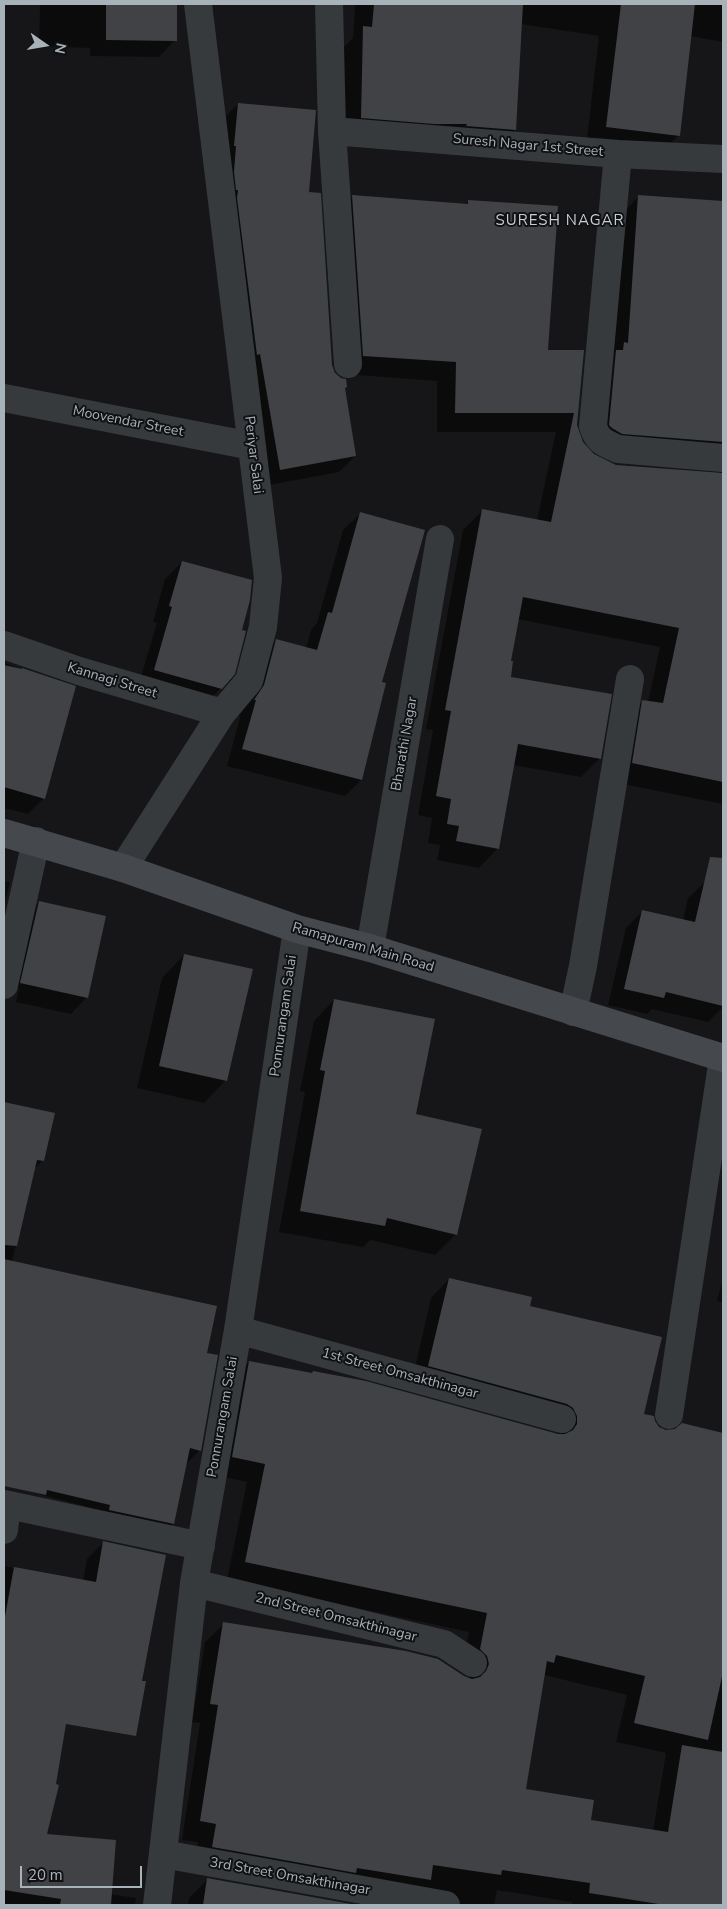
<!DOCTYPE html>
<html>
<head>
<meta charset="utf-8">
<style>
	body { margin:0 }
	#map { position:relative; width:727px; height:1909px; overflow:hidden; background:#161618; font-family:"Nunito Sans",sans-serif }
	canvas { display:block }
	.frame { position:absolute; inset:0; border:5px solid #a7b2b9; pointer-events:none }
	.north { position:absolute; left:20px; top:20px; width:50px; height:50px; -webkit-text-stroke:4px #111113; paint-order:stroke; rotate:103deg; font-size:14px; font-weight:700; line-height:20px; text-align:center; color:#a7b2b9 }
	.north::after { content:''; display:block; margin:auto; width:18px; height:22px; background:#a7b2b9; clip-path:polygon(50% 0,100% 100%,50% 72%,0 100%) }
	.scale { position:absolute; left:20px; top:1866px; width:122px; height:22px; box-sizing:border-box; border:2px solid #a7b2b9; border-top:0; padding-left:6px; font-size:15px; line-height:18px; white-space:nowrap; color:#a7b2b9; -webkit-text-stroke:4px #111113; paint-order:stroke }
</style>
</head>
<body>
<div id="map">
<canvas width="727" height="1909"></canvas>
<div class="frame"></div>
<div class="north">N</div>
<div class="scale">20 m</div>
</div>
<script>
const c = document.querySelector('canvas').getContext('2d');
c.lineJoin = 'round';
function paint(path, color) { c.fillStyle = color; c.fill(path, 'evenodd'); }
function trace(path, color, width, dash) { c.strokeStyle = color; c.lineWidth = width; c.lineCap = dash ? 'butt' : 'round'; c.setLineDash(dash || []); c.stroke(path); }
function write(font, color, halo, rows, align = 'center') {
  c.font = font + ' "Nunito Sans",sans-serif'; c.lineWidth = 4; c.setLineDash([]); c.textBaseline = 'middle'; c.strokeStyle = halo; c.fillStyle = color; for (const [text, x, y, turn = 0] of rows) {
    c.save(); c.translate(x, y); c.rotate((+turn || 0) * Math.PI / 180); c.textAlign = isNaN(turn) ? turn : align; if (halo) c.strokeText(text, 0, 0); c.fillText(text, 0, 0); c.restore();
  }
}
const shadow = new Path2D(`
	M40,4h136l-1,36 -16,17 -69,-1v-8l-51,-2z
	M355,4h368v38l-33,-6 -11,99 -21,21 -72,-9 13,-111 -78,-12 -6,106 -21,20 -153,-12 2,-90 10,-10z
	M238,104l70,89 23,172 24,91 -16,16 -75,14 -42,-366z
	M639,196l84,6v602l-110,-22 11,-61 19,-20 5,1 12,-55 -143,-28 -7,43 -1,16 91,80 -19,19 -68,-12 -15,83 -19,20 -42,-8 3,-15 -12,-2 4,-25 -14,-3 15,-85 -7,-1 37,-199 19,-19 55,9 19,-88h-119v-51l-93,-7 -11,-158 20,-19 112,8 4,-4 77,150h37l-7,74 6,18 11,12 23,11 103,9 -1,-4 -116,-19 18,-236z
	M360,514l21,169 4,1 -24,96 -16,16 -118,-30 13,-49 -1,-1 9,-13 12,-46 16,-17 30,8 5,-18 6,-7 26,-93z
	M182,562l39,126 -17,17 -66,-18 19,-64 -4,-1 12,-43z
	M4,663l70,24 -30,111 -16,16 -24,-6z
	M4,881l6,1 -6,26z
	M705,882l18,4v121l-15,15 -56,-13 -5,5 -39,-9 18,-77 17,-17 40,10 5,-23z
	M39,903l48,94 -16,17 -55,-12 3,-14 -11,-2 14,-67z
	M184,955l42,125 -22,23 -67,-15 25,-110z
	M334,1000l80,115 42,119 -21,21 -65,-15 -7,7 -84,-15 26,-140 -5,-1 14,-70z
	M4,1103l49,11 -11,47 -9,9 -21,92 193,92 -5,96 -14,14 -13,60 -18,19 -67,-20 4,-15 -88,-23z
	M723,1277v26l-6,-2z
	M449,1279l79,28 130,121 8,4 10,-1 6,-7 41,10v471h-151v-3l-75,-12 -3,15h-79l-221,-40 4,-23 -16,-2 18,-117 -8,-1 13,-80 19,-18 245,55 -1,-5 -6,-6 7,-36 -242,-52 20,-98 -33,-7 16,-94 19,-19 311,74 -6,-10 -143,-41 20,-87zM544,1675l83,20 -11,47 50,11 -13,78 -63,-10 -65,-31z
	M104,1542l22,149 -122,-29v-96l79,15 4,-22z
	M4,1695l65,6 -23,134 64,59 26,4 -1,7h-131z
	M208,1879l142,26h-162l1,-7z`);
const building = new Path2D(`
	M106,4h71v37l-71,-1z
	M374,4h149l-7,126 -50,-4 1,-2h-33l-73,-6 2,-92 9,1z
	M621,4h74l-15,132 -74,-9z
	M238,103l78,7 -7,82 12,1 11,172 3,8 6,5 5,1 1,8 -2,1 11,68 -76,14 -20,-116 -3,1 -20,-157 1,-8h-2l-2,-18 2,-26h-2z
	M352,195l116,9v-4l90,6 -10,144h36l-7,75 6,17 11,12 22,11 107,8v309l-91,-19 10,-63 21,3 16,-75 -156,-31 -12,64h2l-2,16 101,17 -11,65 -83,-15 -19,105 -43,-8 3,-15 -12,-2 4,-25 -15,-3 15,-85 -6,-1 37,-201 69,13 23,-109h-119l1,-51 -93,-6z
	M638,195l85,6v241l-101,-8 -10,-6 -3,-3 7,-75h7l1,-8 4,1z
	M360,512l65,18 -43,152 4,1 -24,97 -120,-31 14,-49h-2l10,-15 12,-46 41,11 11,-38 4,1z
	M182,561l70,19 -2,20 -8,30 4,1 -11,43 -13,15 -68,-19 18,-63 -3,-1z
	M4,665l18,4v-1l54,18 -31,113 -41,-12z
	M710,857l13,1v148l-57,-14 -2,6 -40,-9 18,-79 53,12z
	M39,901l67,15 -18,82 -68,-15z
	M184,954l69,15 -26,112 -68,-15z
	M334,999l101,20 -19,95 66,15 -25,106 -70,-17 -2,8 -85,-15 25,-140 -5,-1z
	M4,1102l51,11 -11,48 -7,-1 -20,86 -13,-1z
	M4,1259l213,47 -10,47 11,2 -17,96 -11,-3 -16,76 -65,-14 1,-5 -63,-15 -1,5 -42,-9z
	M449,1278l83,19 -2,9 132,31 -18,77 10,2 1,5 4,6 7,3 9,-1 7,-6 41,10v239l-15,68 -74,-17 11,-47 -89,-21 -2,8 -7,-2 -21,128 68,11 -3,20 77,12 14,-87 41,7v153h-58l-76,-12 1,-10 -88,-13 -1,5 -68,-10 -2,15 -74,-12 -1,5 -144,-26 4,-23 -16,-3 18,-116 -8,-1 13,-82 183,29 32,8 26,17 8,3 8,-2 6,-6 3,-7 -2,-8 -7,-7 7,-36 -242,-51 20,-98 -33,-7 17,-96 63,12 1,-2 53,10 192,53h7l8,-4 4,-6v-8l-4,-8 -6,-4 -139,-38z
	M103,1541l63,14 -24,126h4l-10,55 -70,-12 -10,60 3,1 -12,49 69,6 -5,65h-51l1,-6 -57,-9v-268l10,-55 82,15z
	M207,1878l144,26v1h-148z`);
const minor = new Path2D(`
	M329,4l3,127 16,233
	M332,131l286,23 105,5
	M618,154l-25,272c4,15 12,17 25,23l105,9
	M4,398l248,48
	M4,645l75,26 143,42
	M123,868l99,-155 27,-32 14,-54 5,-49 -70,-574
	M370,948l70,-409
	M4,985l32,-144
	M573,1012l10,-46 47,-287
	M238,1330l324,89
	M669,1415l54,-357
	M4,1504l197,42
	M4,1530l3,-25
	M194,1583l250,61 29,19
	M163,1854l283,51
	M157,1905l37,-322 44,-253 59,-401`);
const secondary = new Path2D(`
	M4,833l119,35 174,61 73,19 353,110`);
const streetNames = [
	["Suresh Nagar 1st Street",528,146,5],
	["Moovendar Street",128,422,11],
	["Periyar Salai",253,455,83],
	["Kannagi Street",112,681,17],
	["Bharathi Nagar",405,744,-80],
	["Ramapuram Main Road",363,948,16],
	["Ponnurangam Salai",284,1016,-82],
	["1st Street Omsakthinagar",400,1374,15],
	["Ponnurangam Salai",223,1417,-80],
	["2nd Street Omsakthinagar",336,1618,14],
	["3rd Street Omsakthinagar",290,1877,10]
];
const neighbourhoodNames = [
	["SURESH NAGAR",560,221]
];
paint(shadow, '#0007');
paint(building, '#404245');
trace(minor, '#373a3d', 28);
trace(secondary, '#45494d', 28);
write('14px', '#a7b2b9', '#111113', streetNames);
c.letterSpacing = '1px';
write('15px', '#c8cfd4', '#111113', neighbourhoodNames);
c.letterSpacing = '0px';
</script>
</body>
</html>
